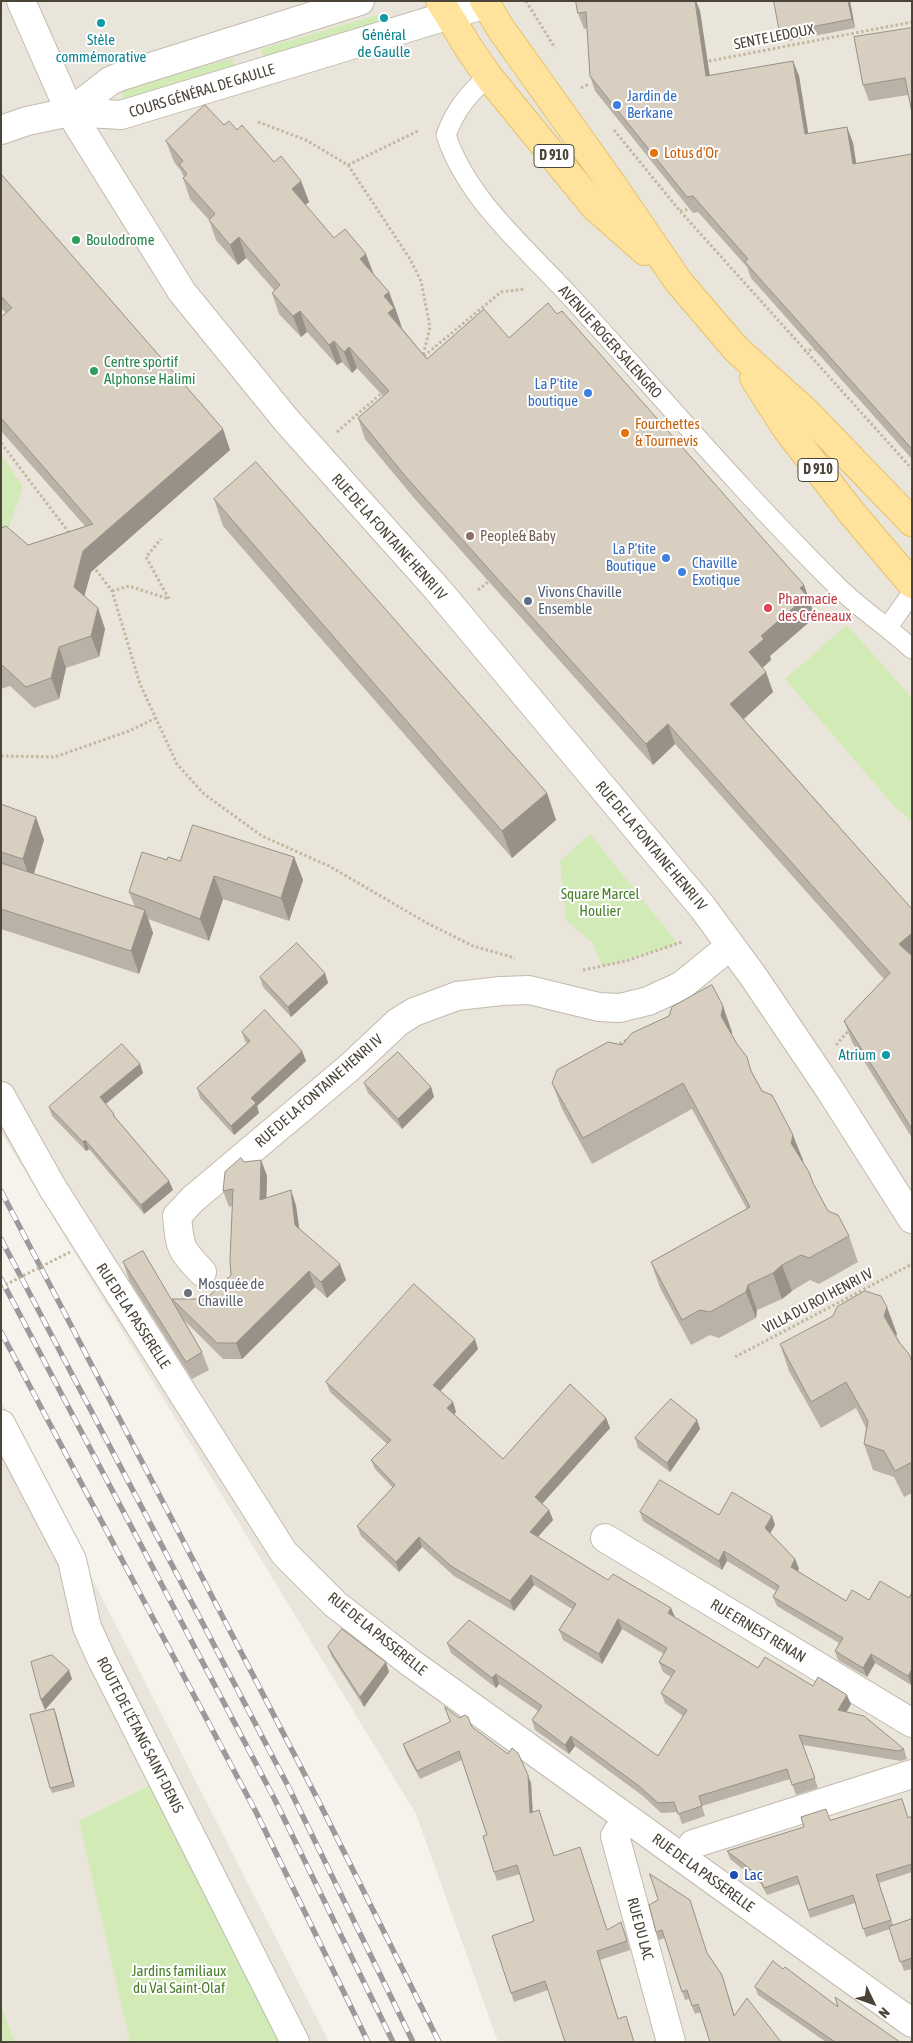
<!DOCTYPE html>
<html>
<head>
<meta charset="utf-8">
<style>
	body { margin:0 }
	#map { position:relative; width:913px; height:2043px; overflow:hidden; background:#f6f3ec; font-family:"Asap Condensed",sans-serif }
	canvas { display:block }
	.frame { position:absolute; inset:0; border:2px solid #4b4439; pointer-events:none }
	.north { position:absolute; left:848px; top:1978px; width:50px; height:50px; -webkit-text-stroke:4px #fff; paint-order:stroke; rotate:132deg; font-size:14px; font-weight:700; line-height:20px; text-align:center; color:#4b4439 }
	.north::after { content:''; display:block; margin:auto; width:18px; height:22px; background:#4b4439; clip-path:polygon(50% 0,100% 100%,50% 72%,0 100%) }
</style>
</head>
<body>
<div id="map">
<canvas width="913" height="2043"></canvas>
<div class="frame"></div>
<div class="north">N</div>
</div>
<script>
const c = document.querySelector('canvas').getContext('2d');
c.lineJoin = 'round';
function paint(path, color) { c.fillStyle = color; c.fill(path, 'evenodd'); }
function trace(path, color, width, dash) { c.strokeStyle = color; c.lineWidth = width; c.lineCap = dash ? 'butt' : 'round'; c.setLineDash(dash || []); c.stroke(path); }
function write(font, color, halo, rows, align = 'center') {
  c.font = font + ' "Asap Condensed",sans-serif'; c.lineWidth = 4; c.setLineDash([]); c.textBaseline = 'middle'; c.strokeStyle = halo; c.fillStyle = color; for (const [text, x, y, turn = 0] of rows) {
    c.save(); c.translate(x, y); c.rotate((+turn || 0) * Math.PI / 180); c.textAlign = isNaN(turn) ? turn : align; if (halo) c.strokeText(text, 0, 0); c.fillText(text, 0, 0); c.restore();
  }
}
const residential = new Path2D(`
	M1,1h911v2041h-414l-82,-228 -415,-682z
	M1,1400l328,642h-314l-14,-37z`);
const green = new Path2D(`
	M377,15l4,11 -116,34 -4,-11z
	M232,58l3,11 -111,32 -2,-10z
	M1,454l22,33 -15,42 -7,3z
	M847,625l65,73v123l-18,-15 -109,-127z
	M590,834l88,110 -76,22 -9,-23 -27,-23 -6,-59z
	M154,1783l125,259h-149l-51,-221z
	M1,2005l14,37h-14z`);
const path = new Path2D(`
	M526,1l29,47
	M704,62l208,-40
	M581,88l8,-4
	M258,122l48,18 42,25 62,94 11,22 9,46 -7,29
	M614,130l66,81 232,258
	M348,165l72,-35
	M680,211l10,-2
	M804,351l13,-2
	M424,356l77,-64 24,-3
	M337,432l46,-40
	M1,443l69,91
	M93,566l19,25 28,93 37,80 27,30 58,42 67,30 98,57 46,23 42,12
	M478,590l10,-8
	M112,591l17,-5 40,13 -23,-42 15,-18
	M1,756l54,1 74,-26 27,-13
	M583,970l43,-9 56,-19
	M836,1045l14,-16
	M615,1046l12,-6
	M735,1357l177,-93`);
const service = new Path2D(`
	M488,76c-20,19 -32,32 -42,59 21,64 78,111 123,160 88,96 172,196 265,288 23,24 53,43 78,66
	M888,627l24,-34`);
const minor = new Path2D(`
	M21,1l49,111 112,180 105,129 151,169 265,318 50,68 77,114 82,129
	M70,112l40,-31 9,-4 241,-76
	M1,130l26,-9 43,-9 51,3 365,-111
	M1,1096l51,91 232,366 51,51 76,59 501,360
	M202,1272c-22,-23 -22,-24 -25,-56l16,-17 157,-132 48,-45 16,-10 43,-16 44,-5 28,-1 70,17 21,1 28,-7 33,-15 49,-40
	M1,1424l71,136 15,67 14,31 194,384
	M605,1538l307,185
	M626,1819l-11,17 56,206
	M684,1859l9,-15 219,-70`);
const primary = new Path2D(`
	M440,1l28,46 20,29 106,130 51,45
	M484,1l17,28 112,157 65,95 58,68 70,63 106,110
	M754,378l32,50 65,84 61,72`);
const rail = new Path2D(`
	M1,1191l317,609 121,242
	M1,1239l287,547 125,256
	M1,1279l273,519 119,244
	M1,1332l256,482 111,228`);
const pathBridge = new Path2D(`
	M1,1287l69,-35`);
const wall = new Path2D(`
	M576,1h120l4,10 10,65 83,-15 6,15 9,58 39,-7 6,16 3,21 56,-10v305l-161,-181 -4,-11 -49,-55 -5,1 -98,-122 -5,-15 -3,-48 -3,1 -6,-16z
	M850,1l5,27 -72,14 -3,-9z
	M912,28l-4,67 -39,6 -6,-16z
	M224,125l13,5 37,32 27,19 8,21 -4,3 29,33 40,37 15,17 13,36 25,31 82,-21 48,-24 247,271 11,32 -45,39 1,4 -9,8 4,4 7,20 -29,27 168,190v229l-60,-96 -8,-21 40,-42 -209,-235 -22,21 -239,-267 -49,-59 -7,-21 25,-22 -26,-28 -5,5 -10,-11 -5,3 -30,-33 -6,5 -22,-23 -7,-21 2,-3 -28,-32 -8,7 -22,-25 -7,-20 -19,-21 -7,-21 1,-1 -3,-6 -7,-9 -8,-21z
	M1,174l222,255 7,21 -139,122 -7,25 14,11 7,21 -6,28 -33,11 -7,31 -25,9 -24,-22 -9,3v-161l27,17 57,-19 -84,-95v-114l5,-4 -5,-5z
	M214,499l333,294 9,27 -44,38 -289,-332z
	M1,804l43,36 -10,34 101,33 -6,-15 38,-32 13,1 114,-4 9,23 -14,41 -66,-22 -14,42 -61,-22 5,14 -14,41 -138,-45z
	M325,973l3,10 -37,34 -28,-30 -3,-10z
	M242,1032l60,19 4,10 -49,45 2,7 -25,22 -34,-37 -3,-10 50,-45 -2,-2z
	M732,1032v3l30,56 41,69v1l12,27 13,23 21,25 9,26 -39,22 -9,-4 -18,11 -10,8 -25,11 -1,8 -37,20 -9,-3 -19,10 -31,-57 -9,-26 96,-53 -55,-100 -100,55 -30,-55 -10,-26 70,-38z
	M140,1064l3,9 -37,31 8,10 2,4 53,63 4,9 -29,24 -55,-65 -3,2 -34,-35 -3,-9z
	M364,1083l67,4 3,10 -32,32 -34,-36z
	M261,1160l6,16 -1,22 25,-8 5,16 3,22 47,52 -19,18 -12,-11 -73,72h-19l-39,-39 18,32 7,18 -17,9 -63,-99 -6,-18 51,42 -2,-5h34l25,-24 1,-69 -3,1 -6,-16 21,-29z
	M897,1334l-1,2 16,26v131l-8,4 -10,-20 -21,-7 -9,-26 2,-16 -10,-20 -35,20 -32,-57 -9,-27z
	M478,1349l-38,42 13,11 3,10 -2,2 49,45 103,-41 4,10 -68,76 7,6 4,10 -15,17 70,43 66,37 84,51 55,18 38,18 -5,8 58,37 3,10 -6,2 -98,-16 15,43 -22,7 -6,-16 -88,27 3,10 -23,8 -4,-12 -17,1 -18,-17 -68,-50 -6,8 -34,-24 -3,-10 6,-9 -39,-27 -3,4 -45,-35 -4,-10 211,113 25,-40 -18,-13 -4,-10 10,-16 -8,-5 -4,-10 5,-8 -42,-25 -20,35 -39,-24 -4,-10 13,-21 -38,-24 -20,26 -60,-35 -32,-29 -23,25 -38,-36 -4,-10 36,-38 -18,-19 -4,-9 16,-16 -57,-52 -4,-10z
	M697,1420l3,9 -30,43 -32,-24 -3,-10z
	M640,1512l79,3 53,1 3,9 -5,8 25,26 4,10 -2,2 49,30 23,-1 11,-19 31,104 -36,-22 -8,14 -29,-17 -3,-9 4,-8 -62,-37 -4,-9 3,-6 -49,-30 -5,9 -79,-49z
	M328,1647l61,25 -25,35 -32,-50z
	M56,1714l19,73 -23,6 -2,-5z
	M472,1727l59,56 2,29 6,-2 15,46 54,74h16l6,20 -30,10 18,58 17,24 -87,-52 -34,12 -22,-66 42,-15 -14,-47 -23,7 -3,-9 -7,-37 -25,-75 -42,19 -14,-26 -3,-9z
	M912,1816v56l-33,11 14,42 19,-6v50l-8,2 -14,-42 -24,8 -11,-34 -45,15 -11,-34 -32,11 -6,-11 -31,-25 -3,-8 103,-31 78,-2z
	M658,1900l50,54 14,21 13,41 46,26 -80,-30 -6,2 -6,-15 -4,1 -20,-62 -6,2 -3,-8z
	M783,1969l55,38 62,35h-74l-68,-47 -3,-8z`);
const shadedWall = new Path2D(`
	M695,1h1l4,10 12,81 -6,-16z
	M848,1h2l5,27 -3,-9z
	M793,61l6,15 12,74 -6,-16z
	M847,127l6,16 6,37 -6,-16z
	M301,181l8,21 -10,8 -7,-21z
	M239,237l7,21 -8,7 -8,-20z
	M366,254l8,21 -14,-16z
	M389,292l8,21 5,15 -14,-15 -4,-17z
	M300,311l7,21 -6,5 -8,-21z
	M334,341l8,21 -5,3 -8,-20z
	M349,347l8,21 -5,5 -8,-21z
	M223,429l7,21 -139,122 -10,36 -7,-21 9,-36z
	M804,585l11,32 -45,39 1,4 -14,13 -8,-21 51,-64z
	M98,608l7,21 -6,28 -8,-21z
	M59,647l7,21 -7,31 -8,-21z
	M766,672l7,20 -35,32 -8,-20z
	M668,724l7,20 -22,21 -7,-21z
	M547,793l9,27 -44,38 -10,-27z
	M36,817l8,23 -13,42 -8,-23z
	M294,857l9,23 -14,41 -8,-23z
	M214,876l9,23 -14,42 -9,-22z
	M145,910l8,23 -14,41 -8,-23z
	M912,933v27l-13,-16z
	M325,973l3,10 -37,34 -3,-10z
	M723,1006l9,26 -1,10 -10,-26z
	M302,1051l4,10 -49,45 2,7 -25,22 -3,-9 20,-28z
	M140,1064l3,9 -40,33 -3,-9z
	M431,1087l3,10 -32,32 -4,-10z
	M793,1135l10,25 -3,9 -9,-26z
	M85,1140l4,9 -3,2 -3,-9z
	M261,1160l6,16 -1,40 -6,-16z
	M169,1181l4,9 -29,24 -3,-9z
	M291,1190l5,16 5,34 -6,-15z
	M340,1264l6,16 -19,18 -6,-16z
	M782,1265l10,26 -10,8 -9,-26z
	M309,1271l6,16 -73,72 -6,-16z
	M748,1285l9,25 -1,8 -10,-26z
	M887,1307l10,27 -3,8 -10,-26z
	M475,1339l3,10 -41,46 -4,-10z
	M453,1402l3,10 -5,6 -4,-10z
	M606,1418l4,10 -71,79 -4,-10z
	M697,1420l3,9 -30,43 -3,-9z
	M549,1510l4,10 -20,22 -3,-10z
	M772,1516l3,9 -7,12 -3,-9z
	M419,1537l3,10 -23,25 -3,-10z
	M724,1551l3,10 -5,9 -3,-9z
	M795,1559l4,10 -5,8 -3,-10z
	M531,1575l3,10 -20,26 -4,-10z
	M671,1608l4,9 -7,-4z
	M618,1619l4,10 -20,35 -3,-10z
	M871,1654l4,9 -8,14 -4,-9z
	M386,1662l3,10 -25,35 -4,-10z
	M912,1669v15l-1,1 -3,-9z
	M69,1670l3,9 -27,31 -4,-10z
	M496,1674l3,10 -3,4 -4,-10z
	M847,1695l4,9 -9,16 -4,-10z
	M54,1709l2,5 19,73 -2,-5z
	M571,1736l4,10 -6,8 -4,-9z
	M528,1775l3,8 2,38 -3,-8z`);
const building = new Path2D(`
	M576,1h119l11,75 87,-15 12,73 42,-7 6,37 59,-10v295l-167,-187 3,-3 -55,-63 -6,1 -97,-121 -4,-64 -8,1z
	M774,1h74l4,18 -72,14z
	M912,28v85l-7,-35 -42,7 -9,-48z
	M205,105l19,20 5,-4 8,9 5,-5 32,37 7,-6 20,25 -9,8 42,49 11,-9 21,25 -6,5 29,33 -5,4 10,12 -6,5 39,46 57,-50 25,29 39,-35 9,11 5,-3 242,274 -4,3 7,8 -46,40 3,3 -15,13 17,20 -36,32 182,205v24l-13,11 13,12v173l-68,-108 46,-48 -222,-249 -22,20 -240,-267 -48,-59 31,-27 -40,-44 -5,5 -10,-11 -5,4 -29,-34 -7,5 -21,-23 8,-8 -41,-48 -9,8 -21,-25 6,-6 -32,-36 4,-4 -8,-10 4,-3 -17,-20z
	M1,174l222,255 -140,122 -9,36 24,21 -7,28 -32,11 -8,31 -25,9 -24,-22 -1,1v-138l5,-2 22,19 65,-21 -92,-106v-101l11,-9 -11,-12z
	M256,462l291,331 -45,38 -288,-332z
	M1,804l35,13 -13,42 -22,-7z
	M193,825l101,32 -13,41 -67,-22 -14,43 -71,-27 13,-40 25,8 1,-3 12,4z
	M1,863l144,47 -14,41 -130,-42z
	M297,943l28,30 -37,34 -28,-30z
	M712,985l11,21 -2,10 16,28 10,13 4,14 11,20 10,4 21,40 -2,8 18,29 4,11 15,28 10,4 11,21 -40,22 -8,-3 -19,10 -9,8 -25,12 -2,7 -36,20 -10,-2 -18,10 -31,-58 99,-55 -67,-124 -100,55 -31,-55 5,-13 51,-28 14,3 10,-12 37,-17 3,-9z
	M265,1010l37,41 -51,47 5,5 -25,23 -34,-38 53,-47 -8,-9z
	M122,1044l18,20 -40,33 14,17 -1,1 56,66 -28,24 -56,-65 -2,2 -34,-35z
	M398,1052l33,35 -33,32 -34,-36z
	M241,1158l3,4 17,-2 -1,40 31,-10 4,35 45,39 -19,18 -12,-11 -73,72h-19l-45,-44h34l25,-24 -1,-15 3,-71 -10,2 2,-19z
	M143,1251l59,101 -16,10 -63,-100z
	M414,1284l61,55 -42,46 20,17 -6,6 56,51 67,-75 36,34 -71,79 14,13 -19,22 78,48 5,-6 58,34 -3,5 90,55 7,-11 48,29 5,-9 29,18 -9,15 26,6 40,33 -6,2 -99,-16 16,43 -23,7 -5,-16 -88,27 3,10 -24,8 -4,-12 -16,1 -19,-17 -68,-50 -6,9 -33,-25 10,-14 -46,-32 -4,4 -45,-35 22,-23 189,136 29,-46 -26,-17 14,-22 -16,-9 8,-14 -49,-29 -19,35 -40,-24 17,-26 -45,-29 -21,26 -59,-35 -32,-29 -23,25 -39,-36 38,-41 -24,-25 20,-20 -65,-58z
	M865,1291l16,5 6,11 -3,9 15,26 10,12 3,8v100l-17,9 -11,-20 -20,-7 4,-23 -22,-39 -35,20 -31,-58 53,-28 4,-9z
	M671,1399l26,21 -30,43 -32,-25z
	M660,1480l59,35 13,-23 40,24 -7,12 30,31 -4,8 55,34 6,-11 17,10 11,-19 29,17 3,-6v77l-4,7 -37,-22 -8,14 -28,-17 8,-13 -70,-41 6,-11 -55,-35 -5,10 -79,-49z
	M342,1629l44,33 -26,35 -32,-50z
	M52,1655l17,15 -28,30 -10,-38z
	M445,1707l14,11 6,-3 3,2 4,10 36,27 4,-6 6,5 10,22 2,38 9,-3 15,46 26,-9 27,83 14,-8 6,19 -30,10 21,68 8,-3 8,26h-69l-20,-61 -34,12 -19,-57 42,-15 -17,-56 -23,7 -11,-36 4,-1 -28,-84 -42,20 -14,-27 47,-22z
	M54,1709l19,73 -23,6 -20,-73z
	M902,1799l6,19 4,-2v48l-36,11 15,45 -28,9 -10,-34 -45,15 -11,-34 -33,12 -5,-12 -32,-25 77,-24 -3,-10 25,-8 4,11z
	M650,1874l40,26 17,53 15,22 12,41 13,-18 34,44h-71l-12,-38 -6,2 -5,-16 -5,2 -20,-62 -6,2 -7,-27 9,-5z
	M912,1919v39l-12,4 -11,-35z
	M773,1961l10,8 2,-2 53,40 -3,-10 65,45h-65l-80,-55z`);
const markers = [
	[384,18,5,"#0f9aa8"],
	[101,23,5,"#0f9aa8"],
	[617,105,5,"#3f7fe0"],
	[654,153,5,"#e8710a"],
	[76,240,5,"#2e9e5b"],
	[94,371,5,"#2e9e5b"],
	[588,393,5,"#3f7fe0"],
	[625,433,5,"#e8710a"],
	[470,536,5,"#8d6e63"],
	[666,558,5,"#3f7fe0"],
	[682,572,5,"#3f7fe0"],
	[528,601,5,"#5c6f8a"],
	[768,608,5,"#e0444e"],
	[886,1055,5,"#0f9aa8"],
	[188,1293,5,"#6b7280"],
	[734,1875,5,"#1a4fb4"]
];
const shields = [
	[554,156,40],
	[818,470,40]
];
const shieldNames = [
	["D 910",554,156],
	["D 910",818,470]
];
const cultureNames = [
	["Général",384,35],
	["de Gaulle",384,52],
	["Stèle",101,40],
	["commémorative",101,57],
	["Atrium",876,1055,"right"]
];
const streetNames = [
	["SENTE LEDOUX",774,37,-11],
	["COURS GÉNÉRAL DE GAULLE",202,91,-17],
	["AVENUE ROGER SALENGRO",610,342,48],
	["RUE DE LA FONTAINE HENRI IV",389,537,48],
	["RUE DE LA FONTAINE HENRI IV",651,846,50],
	["RUE DE LA FONTAINE HENRI IV",319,1091,-41],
	["VILLA DU ROI HENRI IV",818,1301,-28],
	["RUE DE LA PASSERELLE",133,1316,57],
	["RUE ERNEST RENAN",758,1631,31],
	["RUE DE LA PASSERELLE",377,1634,39],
	["ROUTE DE L'ÉTANG SAINT-DENIS",140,1735,63],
	["RUE DE LA PASSERELLE",703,1873,36],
	["RUE DU LAC",640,1929,75]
];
const shopNames = [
	["Jardin de",627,96],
	["Berkane",627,113],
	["La P'tite",578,384,"right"],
	["boutique",578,401,"right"],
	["La P'tite",656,549,"right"],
	["Boutique",656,566,"right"],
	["Chaville",692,563],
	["Exotique",692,580]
];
const foodNames = [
	["Lotus d'Or",664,153],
	["Fourchettes",635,424],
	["& Tournevis",635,441]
];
const leisureNames = [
	["Boulodrome",86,240],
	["Centre sportif",104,362],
	["Alphonse Halimi",104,379]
];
const educationNames = [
	["People& Baby",480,536]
];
const serviceNames = [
	["Vivons Chaville",538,592],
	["Ensemble",538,609]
];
const healthNames = [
	["Pharmacie",778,599],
	["des Créneaux",778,616]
];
const parkNames = [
	["Square Marcel",600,894],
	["Houlier",600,911],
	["Jardins familiaux",179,1971],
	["du Val Saint-Olaf",179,1988]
];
const worshipNames = [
	["Mosquée de",198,1284],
	["Chaville",198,1301]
];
const transitNames = [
	["Lac",744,1875]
];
paint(residential, '#eae5da');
paint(green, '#d2eab5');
trace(service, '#c2bbae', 21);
trace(minor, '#c2bbae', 30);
trace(primary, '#e6c16a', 30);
trace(path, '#c4b79f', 3, [2.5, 2.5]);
trace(service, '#fff', 19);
trace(minor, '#fff', 28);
trace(primary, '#ffe39c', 28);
trace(rail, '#9a9a9a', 5.5);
trace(rail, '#fff', 4, [11]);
trace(pathBridge, '#c4b79f', 3, [2.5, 2.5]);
paint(wall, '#bab2a6');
paint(shadedWall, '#979187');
paint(building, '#d8cfc1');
trace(building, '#979187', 1);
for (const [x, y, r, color] of markers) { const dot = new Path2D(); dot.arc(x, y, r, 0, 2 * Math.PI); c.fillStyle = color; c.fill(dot); trace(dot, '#fff', 2); }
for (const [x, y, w] of shields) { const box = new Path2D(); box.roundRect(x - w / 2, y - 11.5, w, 23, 4); c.fillStyle = '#fff'; c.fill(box); trace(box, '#4b4439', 1); }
write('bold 14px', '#4b4439', null, shieldNames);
write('15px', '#0d838f', '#fff', cultureNames);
write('15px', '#4b4439', '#fff', streetNames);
write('15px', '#366cbe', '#fff', shopNames, 'left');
write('15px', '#c56008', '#fff', foodNames, 'left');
write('15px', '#27864d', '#fff', leisureNames, 'left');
write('15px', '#785e54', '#fff', educationNames, 'left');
write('15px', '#4e5e75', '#fff', serviceNames, 'left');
write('15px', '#be3a42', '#fff', healthNames, 'left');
write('15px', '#4a7f2a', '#fff', parkNames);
write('15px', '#5b616d', '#fff', worshipNames, 'left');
write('15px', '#164399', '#fff', transitNames, 'left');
</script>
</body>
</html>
